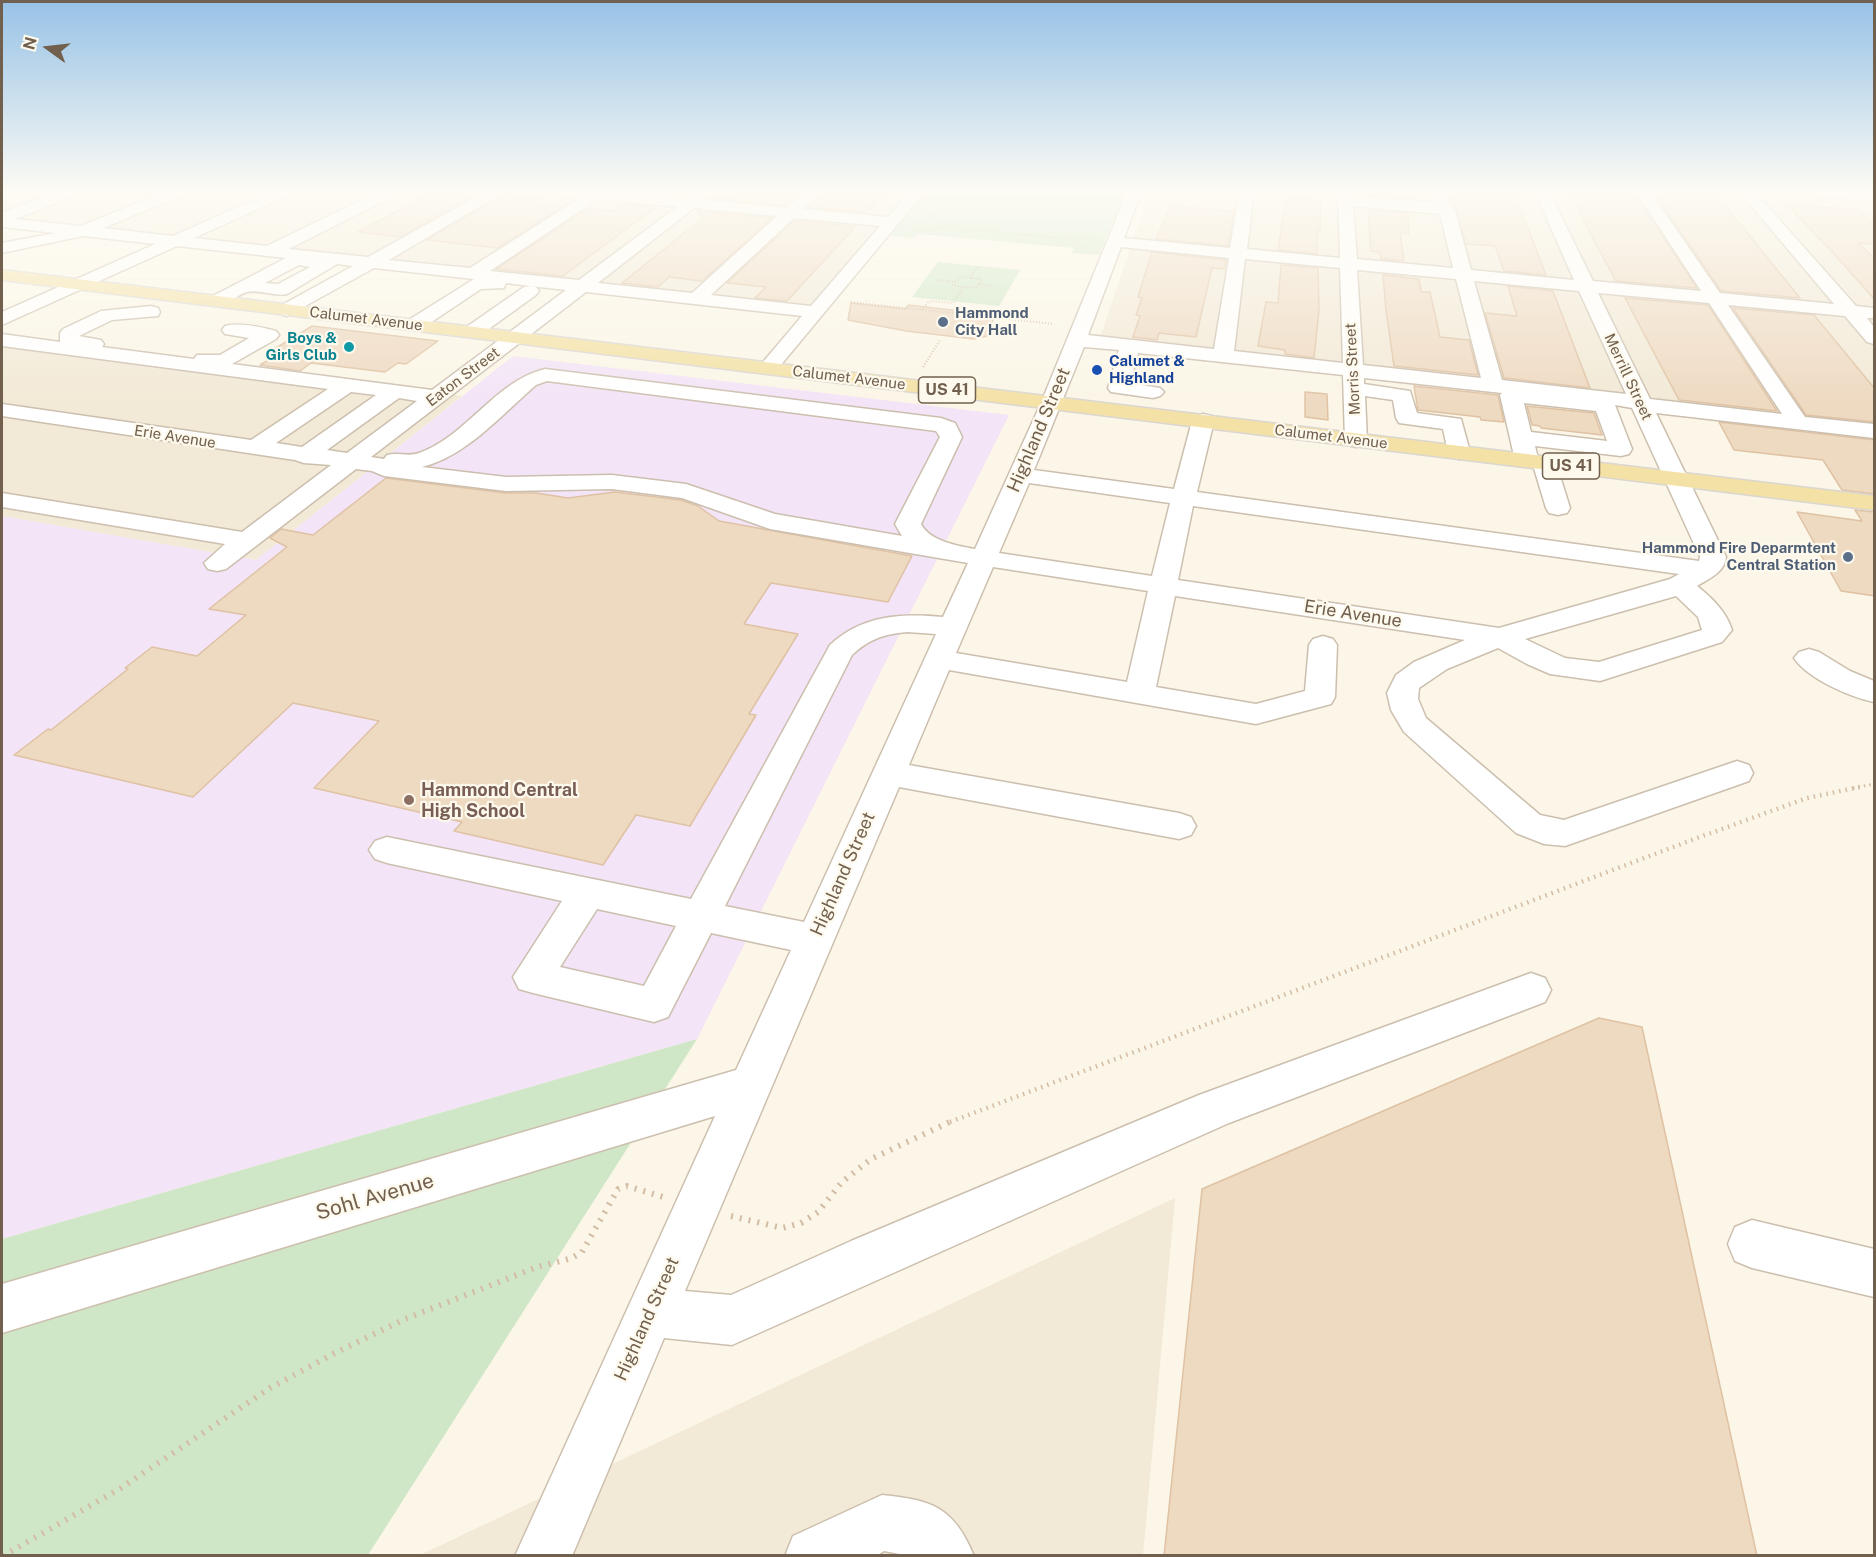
<!DOCTYPE html>
<html>
<head>
<meta charset="utf-8">
<style>
	body { margin:0 }
	#map { position:relative; width:1876px; height:1557px; overflow:hidden; background:#fbf6e7; font-family:"Public Sans",sans-serif }
	canvas { display:block }
	.frame { position:absolute; inset:0; border:3px solid #72604e; pointer-events:none }
	.north { position:absolute; left:18px; top:18px; width:60px; height:60px; -webkit-text-stroke:4px #fef9ed; paint-order:stroke; rotate:285deg; font-size:16px; font-weight:700; line-height:24px; text-align:center; color:#72604e }
	.north::after { content:''; display:block; margin:auto; width:21px; height:27px; background:#72604e; clip-path:polygon(50% 0,100% 100%,50% 72%,0 100%) }
</style>
</head>
<body>
<div id="map">
<canvas width="1876" height="1557"></canvas>
<div class="frame"></div>
<div class="north">N</div>
</div>
<script>
const c = document.querySelector('canvas').getContext('2d');
c.lineJoin = 'round';
function paint(path, color) { c.fillStyle = color; c.fill(path, 'evenodd'); }
function trace(path, color, width, dash) { c.strokeStyle = color; c.lineWidth = width; c.lineCap = dash ? 'butt' : 'round'; c.setLineDash(dash || []); c.stroke(path); }
function write(font, color, halo, rows, align = 'center') {
  c.font = font + ' "Public Sans",sans-serif'; c.lineWidth = 4.5; c.setLineDash([]); c.textBaseline = 'middle'; c.strokeStyle = halo; c.fillStyle = color; for (const [text, x, y, turn = 0] of rows) {
    c.save(); c.translate(x, y); c.rotate((+turn || 0) * Math.PI / 180); c.textAlign = isNaN(turn) ? turn : align; if (halo) c.strokeText(text, 0, 0); c.fillText(text, 0, 0); c.restore();
  }
}
const residential = new Path2D(`
	M2,190h927l-107,126 -820,-92z
	M1150,190h724v245l-218,-25 -31,-6 -528,-58z
	M2,334l460,62 -206,164 -254,-44z
	M1175,1198l-32,357h-723z`);
const education = new Path2D(`
	M513,356l496,59 -312,624 -695,200v-723l254,44z`);
const green = new Path2D(`
	M929,190h197l-27,65 -27,-2 2,-5 -156,-14 -4,4 -24,-2z
	M938,262l82,8 -21,36 -87,-9z
	M697,1039l-329,516 -366,1v-317z`);
const building = new Path2D(`
	M736,190l3,1 64,-1 -17,16 -76,-8 5,-4 15,1z
	M824,190h64l-22,23 -58,-6z
	M1366,190h40v8l-40,-2z
	M1475,190l39,2 32,83 -42,-4 -9,-25 -29,-2 -15,-50 26,2z
	M1571,190l62,1 64,97 -81,-7 -33,-61z
	M1676,190l39,3 85,105 -79,-7 -67,-98 25,2z
	M443,191l34,3 -77,43 -42,-5 74,-39z
	M501,196l43,4 -7,5 25,2 -64,41 -71,-8z
	M1289,198l32,3 -1,31h-3v22l-39,-4 8,-51z
	M624,204l32,3 -93,69 -67,-7 91,-60 26,2z
	M1786,204l73,6 16,15v19l-17,-1 17,16v41l-39,-44z
	M1171,206l63,5 -6,35 -72,-7z
	M1368,210l40,3 1,21 -9,-1 4,28 -23,-2 -1,-7 -9,-1z
	M697,211l75,7 -70,63 -33,-4 -11,10 -36,-4 81,-65z
	M795,220l60,7 -68,74 -32,-3 11,-11 -39,-4z
	M1152,252l74,8 -2,9 -12,-1 -16,69 -37,-4 -2,7 -24,-3 7,-21 -4,-1 6,-17 -4,-1z
	M1281,265l37,3 1,42 -5,48 -29,-4v-4l-27,-4 8,-44 12,1z
	M1383,275l36,4 2,13h9l10,45 29,3 9,35 -84,-9 -8,-56z
	M1508,286l45,5 37,97 -86,-10 -19,-65 32,3z
	M1625,298l83,7 69,106 -98,-11z
	M851,303l55,6 2,-4 87,10 -8,21 -13,3 -68,-8 -58,-11z
	M1733,308l81,7 61,74v33l-69,-7z
	M312,326l126,15 -32,23 -8,-1 -13,9 -74,-9 -11,8 -40,-6 17,-10 -11,-1z
	M1414,386l84,9 6,27 -23,-2 -1,-3 -62,-7z
	M1305,392l22,2 1,26 -23,-3z
	M1527,406l67,7 8,22 -61,-7 -1,-2 -8,-1z
	M1719,422l156,18v54l-33,-4 -19,-30 -89,-10z
	M386,478l120,15h30l32,5 47,-6 66,8 17,6 21,15 193,35 -24,46 -117,-19 -27,41 54,10 -49,80 7,1 -66,111 -54,-11 -33,50 -149,-34 8,-9 -148,-34 65,-67 -86,-18 -100,94 -179,-42 34,-26 3,1 77,-61 -3,-1 27,-21 45,9 49,-41 -37,-6 78,-62 -17,-9 11,-9 32,6z
	M1855,510l20,2v84l-34,-5 -44,-79 65,9z
	M1599,1018l43,9 115,529h-593l38,-367z`);
const pathFar3 = new Path2D(`
	M1064,190h8
	M1076,190l33,7
	M926,213l23,13
	M912,231l33,-4 122,12 11,3 8,7
	M1074,239l19,-2
	M937,280l19,2
	M979,284l14,2
	M964,287l12,1 6,-9 -12,-1
	M851,302l203,22
	M922,310l7,-9 24,2 11,-16 -11,-2 6,-8 11,1 8,-12
	M923,367l17,-27`);
const pathFar2 = new Path2D(`
	M1853,788l21,-4`);
const pathFar1 = new Path2D(`
	M950,1122l739,-281 118,-43 53,-11`);
const path = new Path2D(`
	M731,1216l51,12 19,-5 17,-11 24,-30 29,-23 83,-39
	M3,1556l118,-68 149,-100 63,-34 72,-35 132,-52 35,-9 10,-6 36,-63 9,-3 36,11`);
const minor = new Path2D(`
	M63,190h21l-2,3 -67,26 66,7 88,-36h20l-2,3 -84,35 70,8 103,-46h19l-2,3 -99,45 73,8 115,-56h19l-2,3 -110,56 79,8 121,-67h18l-118,70 81,8 110,-70 -34,-4 -7,-4h70l79,9 12,-9h16l-11,10 82,8 19,-18h16l-19,19 85,8 23,-27h15l-151,182h-14l-3,-4 44,-52 -216,-24 -215,165 13,2 3,-4c10,-3 22,2 32,-2 48,-17 76,-72 126,-84l396,49 14,5 7,14 -41,87c8,17 37,22 54,25l66,-146 87,-213h14l-18,48 106,10 10,-58h14l-7,59 93,9 -2,-68h14l1,7 82,5 -6,-12h14l12,21 16,59 103,10 -40,-90h14l45,91 108,10 -66,-101h14l71,103 114,11 -96,-114h15l103,116 18,2v10h-7l7,9v17l-7,-2 -22,-26 -117,-11 77,112 69,7v14l-218,-25 70,144c-2,16 -16,21 -29,29 15,12 29,25 35,44l-10,12 -122,39 -50,-7 -23,-10 -29,-16 -51,21 -28,19 -1,11 8,19 114,97 24,5 173,-59 12,4 4,8 -4,8 -184,65 -21,-2 -28,-11 -112,-101 -13,-22 -4,-17 9,-18 18,-13 51,-22 -290,-44 -19,91 100,17 49,-13 4,-46 4,-6 10,-3 10,3 4,6 -2,52 -4,7 -75,20 -307,-54 -40,95 270,48 12,4 5,9 -5,9 -12,4 -280,-52 -214,504 46,4 120,-54 348,-146 332,-122 14,5 6,12 -6,12 -316,121 -497,222 -68,-7 -92,218h-57l200,-440 -713,217v-49l734,-214 55,-120 -80,-17 -43,84 -14,5 -121,-29 -14,-4 -6,-12 49,-76 -175,-38 -12,-4 -6,-9 6,-9 12,-4 304,62 139,-254c32,-30 72,-32 113,-28l25,-54 -198,-34 -88,-31 -70,-9 -106,2 -122,-15 -12,-5 -16,-2 -130,100 -9,2 -9,-2 -4,-6 21,-19 -223,-37v-14l240,39 89,-67 -27,-2 -9,-3 -293,-44v-12l249,36 77,-51 -326,-43v-12l58,8v-9l3,-4 38,-18 50,-5 7,2 2,4 -2,4 -46,4 -33,16 22,4 3,4 -2,3 92,12 3,-4h23l29,-17 -24,-4 -3,-4 3,-4c15,-4 36,1 51,5l3,4 -3,4 -44,25 200,26 134,-100 -36,-4 6,1 3,4 -3,4 -57,41h-14l-3,-4 3,-4 59,-41 6,-1 -24,-3 -2,5 -23,1 -60,40h-14l-3,-4 3,-4 67,-42 -100,-11 -87,48 -7,-2 -2,-4 2,-4 73,-40 -16,-2 -50,30c-13,3 -27,-5 -40,-2 -13,4 -21,17 -36,13l-3,-4 3,-4 75,-39 -109,-12 -175,79v-13l153,-68 -72,-8 -81,17v-10l53,-10 -53,-6v-14zM598,199l79,8 -98,73 -89,-9zM1353,206l87,8 13,54 -96,-9zM694,208l83,8 -85,77 -94,-10zM794,218l86,8 -69,80 -100,-11zM1121,247l108,11 -15,91 -126,-14zM1245,259l95,9 3,95 -109,-12zM299,265l11,2 -32,17 -13,-1zM1357,270l99,9 25,99 -118,-13zM1474,281l105,10 47,103 -124,-14zM1598,293l111,10 73,111 -132,-15zM1084,347l35,3 -11,38 3,4 42,6 7,-2 4,-4 -4,-4 -30,-5 8,-30 205,22 2,65 3,5 8,2 8,-2 3,-5 -2,-44 28,4 3,18 3,5 44,6 5,23 3,5 8,2 8,-2 3,-5 -9,-33 -44,-6 -7,-22 -46,-7v-6l138,15 -2,2 15,65 4,5h14l13,43 3,5 9,2 9,-2 3,-5 -14,-45 -4,-5h-14l-3,-12 86,10 8,-2 3,-5 -17,-44 17,3 68,149 -1,4 -502,-69 17,-71 -3,-5 -8,-2 -8,2 -3,5 -18,68 -140,-19zM547,381l389,50 4,6 -45,87 7,12 -127,-22 -89,-30 -74,-9 -106,2 -84,-10c45,-11 80,-53 114,-82zM351,392l25,3 -74,52 -26,-4zM399,398l18,3 -70,52 -20,-3zM1524,403l72,8 11,30 -76,-9zM1029,483l141,20 -18,73 -153,-23zM1193,506l486,68 -9,5 -171,49 -321,-48zM993,567l155,24 -21,91 -171,-29zM1676,596l22,21 4,13 -103,32 -34,-4 -40,-19zM907,632l29,2 -132,288 -79,-16 127,-251c17,-16 32,-21 55,-23zM597,909l79,17 -32,60 -84,-19z
	M1779,190l95,2v9l-88,-7z
	M1809,649l10,3 31,19 24,10v21c-24,-5 -66,-23 -80,-44l5,-6z
	M1752,1220l122,29v48l-122,-29 -17,-7 -7,-17 7,-17z
	M882,1495c50,5 72,12 92,61h-64l-26,-5 -8,5h-91l8,-20z`);
const major = new Path2D(`
	M2,270l1872,226v14l-1872,-230z`);
const markers = [
	[943,322,6,"#5c6f8a"],
	[349,347,6,"#0f9aa8"],
	[1097,370,6,"#1a4fb4"],
	[1848,557,6,"#5c6f8a"],
	[409,800,6,"#8d6e63"]
];
const farServicenames = [
	["Hammond",955,313],
	["City Hall",955,330],
	["Hammond Fire Deparmtent",1836,548,"right"],
	["Central Station",1836,565,"right"]
];
const farStreetnames = [
	["Calumet Avenue",366,319,7],
	["Morris Street",1353,369,-93],
	["Eaton Street",463,377,-37],
	["Merrill Street",1628,377,65],
	["Calumet Avenue",849,378,7],
	["Erie Avenue",175,437,9],
	["Calumet Avenue",1331,437,7]
];
const farCulturenames = [
	["Boys &",337,338],
	["Girls Club",337,355]
];
const farTransitnames = [
	["Calumet &",1109,361],
	["Highland",1109,378]
];
const shields = [
	[947,390,57],
	[1571,466,57]
];
const shieldNames = [
	["US 41",947,390],
	["US 41",1571,466]
];
const streetNames = [
	["Highland Street",1039,430,-67],
	["Erie Avenue",1353,614,9],
	["Highland Street",843,874,-66],
	["Highland Street",647,1319,-66]
];
const educationNames = [
	["Hammond Central",421,790],
	["High School",421,811]
];
const nearStreetnames = [
	["Sohl Avenue",375,1197,-16]
];
paint(residential, '#f2e9d6');
paint(education, '#f3e4f7');
paint(green, '#d0e7c7');
paint(building, '#eed9c1');
trace(building, '#dfc2a3', 1.5);
trace(minor, '#ccbfae', 3);
trace(major, '#dad6d1', 3);
trace(pathFar3, '#d3bca4', 2, [1, 2]);
trace(pathFar2, '#d3bca4', 3, [1.5, 4]);
trace(pathFar1, '#d3bca4', 4.5, [1.5, 5]);
trace(path, '#d3bca4', 6, [2, 7]);
paint(minor, '#fff');
paint(major, '#f4e1a5');
const sky = c.createLinearGradient(0, 0, 0, 408);
sky.addColorStop(0, '#97c2e6');
sky.addColorStop(0.47, '#fdfbf4');
sky.addColorStop(1, '#fdfbf400');
c.fillStyle = sky;
c.fillRect(0, 0, 1876, 408);
for (const [x, y, r, color] of markers) { const dot = new Path2D(); dot.arc(x, y, r, 0, 2 * Math.PI); c.fillStyle = color; c.fill(dot); trace(dot, '#fef9ed', 2); }
write('bold 15px', '#4e5e75', '#fef9ed', farServicenames, 'left');
write('15px', '#72604e', '#fef9ed', farStreetnames);
write('bold 15px', '#0d838f', '#fef9ed', farCulturenames, 'right');
write('bold 15px', '#164399', '#fef9ed', farTransitnames, 'left');
for (const [x, y, w] of shields) { const box = new Path2D(); box.roundRect(x - w / 2, y - 13, w, 26, 4.5); c.fillStyle = '#fef9ed'; c.fill(box); trace(box, '#72604e', 1.5); }
write('bold 16px', '#72604e', null, shieldNames);
write('18px', '#72604e', '#fef9ed', streetNames);
write('bold 18px', '#785e54', '#fef9ed', educationNames, 'left');
write('21px', '#72604e', '#fef9ed', nearStreetnames);
</script>
</body>
</html>
